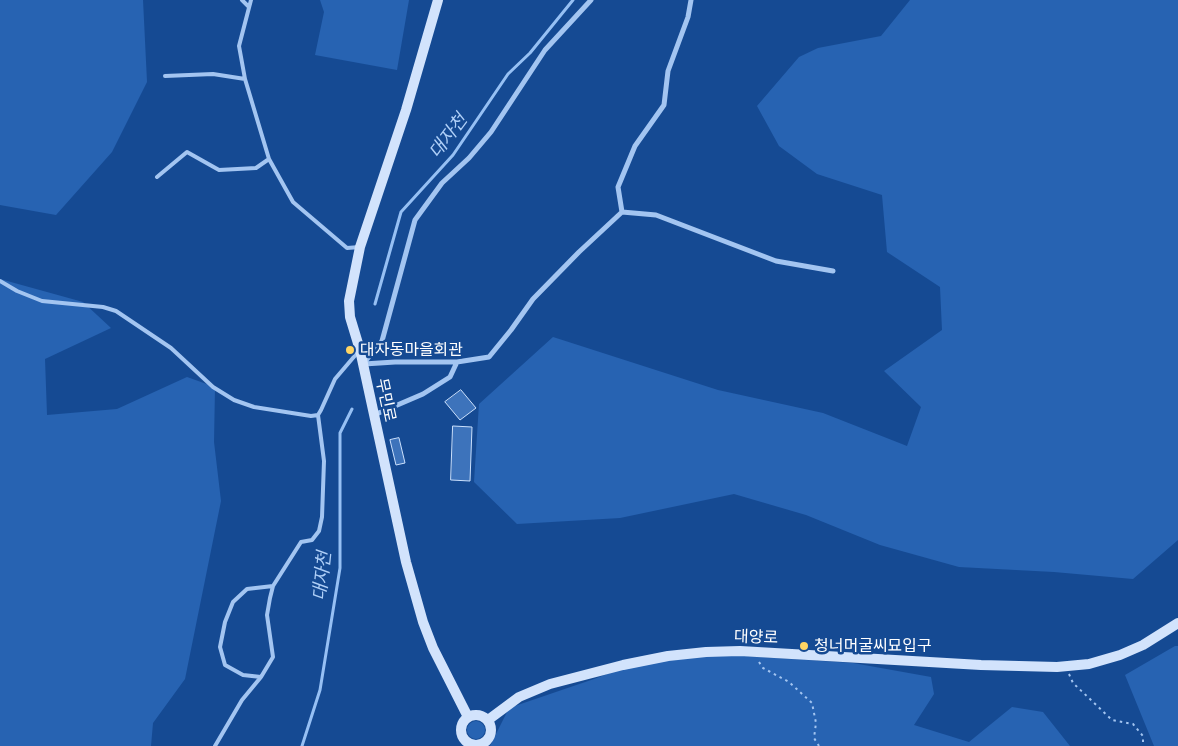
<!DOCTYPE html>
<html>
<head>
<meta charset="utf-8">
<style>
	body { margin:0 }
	canvas { display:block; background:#154a93 }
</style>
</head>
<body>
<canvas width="1178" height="746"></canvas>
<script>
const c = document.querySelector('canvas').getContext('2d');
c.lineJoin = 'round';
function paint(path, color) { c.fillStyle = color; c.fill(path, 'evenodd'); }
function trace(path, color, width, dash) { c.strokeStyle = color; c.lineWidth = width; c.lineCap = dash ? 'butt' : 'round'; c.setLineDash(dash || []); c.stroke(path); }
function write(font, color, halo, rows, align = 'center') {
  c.font = font + ' "Exo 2","Noto Sans KR",sans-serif'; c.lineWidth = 5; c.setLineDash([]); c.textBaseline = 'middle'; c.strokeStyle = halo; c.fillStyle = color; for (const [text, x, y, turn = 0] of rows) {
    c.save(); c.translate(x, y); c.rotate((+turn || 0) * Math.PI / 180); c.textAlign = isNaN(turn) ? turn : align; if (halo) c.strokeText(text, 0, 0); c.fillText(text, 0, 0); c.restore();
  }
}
const green = new Path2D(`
	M0,0h143l4,82 -35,70 -56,63 -56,-10z
	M320,0h89l-12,70 -82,-15 9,-43z
	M910,0h268v540l-45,39 -79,-7 -95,-5 -79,-22 -74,-30 -72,-21 -114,24 -103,6 -43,-42 5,-78 74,-67 165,53 105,23 84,33 14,-39 -37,-36 58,-41 -2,-43 -53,-35 -5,-57 -65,-21 -38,-28 -22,-40 42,-49 19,-9 63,-12z
	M0,279l83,23 28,26 -66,31 2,56 70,-6 70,-32 28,10 -1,55 7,59 -36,178 -32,44 -2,23h-151z
	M1175,646h3v100h-24l-29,-71z
	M668,651l185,12 78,14 3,17 -20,31 55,17 43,-35 31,5 27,34h-580l19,-38 85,-29z
	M467 730a9 9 0 1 1 18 0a9 9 0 1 1-18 0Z`);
const stream = new Path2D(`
	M375,304l26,-92 52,-57 55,-81 22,-21 43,-53
	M302,746l18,-56 20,-122v-135l12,-24`);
const building = new Path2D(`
	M461,390l15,18 -16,12 -15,-18z
	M453,426l19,1 -2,54 -19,-1z
	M399,438l6,25 -9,2 -6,-25z`);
const path = new Path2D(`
	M759,662l4,6 26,14 23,21 4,20 -2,15 5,8
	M1069,674l4,9 39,37 21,4 10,12v10`);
const lane = new Path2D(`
	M242,0l7,7
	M251,0l-12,46 6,33 24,80 24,43 54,46 13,-1
	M165,76l48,-2 32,5
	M157,177l30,-25 32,18 37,-2 13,-9
	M0,281l17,10 25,10 61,6 13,4 55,37 42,39 21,13 20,7 57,9 7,-1 3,-5 14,-31 23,-27
	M261,677l-18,-2 -18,-10 -5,-18 5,-25 8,-20 14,-13 26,-3
	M215,746l27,-46 19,-23 12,-20 -6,-42 3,-17 3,-12 28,-44 11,-2 7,-9 3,-14 2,-56 -6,-46`);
const street = new Path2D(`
	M622,212l-4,-25 17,-41 29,-41 4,-34 20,-54 3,-17
	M363,364l19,-23 33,-121 27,-37 27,-25 22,-26 54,-82 46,-50
	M364,364l31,-2h62l32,-5 22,-27 22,-31 46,-47 43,-40 34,3 120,46 57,10
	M374,415l49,-21 27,-17 7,-15`);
const secondary = new Path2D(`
	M438,0l-32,110 -46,137 -11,54 1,16 10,33 46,212 17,60 10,26 35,69
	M461 730a15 15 0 1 1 30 0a15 15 0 1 1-30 0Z
	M488,720l31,-23 31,-13 73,-19 45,-9 38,-4 34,-1 241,14 76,2 32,-3 31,-9 23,-10 35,-22`);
const markers = [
	[350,350,5,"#ffd564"],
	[804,646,5,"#ffd564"]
];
const poiNames = [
	["대자동마을회관",360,350],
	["청너머굴씨묘입구",814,646]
];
const streetNames = [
	["무민로",386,400,78],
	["대양로",756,637,2]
];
const waterNames = [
	["대자천",448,136,-53],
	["대자천",322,576,-84]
];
paint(green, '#2763b2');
trace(stream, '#96c0f4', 3);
paint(building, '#3d73bb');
trace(building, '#cbe0fc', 1);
trace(path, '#a3c5f1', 2, [2.5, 4]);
trace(lane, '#a3c5f1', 4);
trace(street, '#a3c5f1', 5);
trace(secondary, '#d2e3fc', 10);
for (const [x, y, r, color] of markers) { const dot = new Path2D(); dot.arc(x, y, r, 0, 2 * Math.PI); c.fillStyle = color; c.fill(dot); trace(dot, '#154a93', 2); }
write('16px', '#fff', '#154a93', poiNames, 'left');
write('16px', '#fff', '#154a93', streetNames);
write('italic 18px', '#b0d0f8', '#154a93', waterNames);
</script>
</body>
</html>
